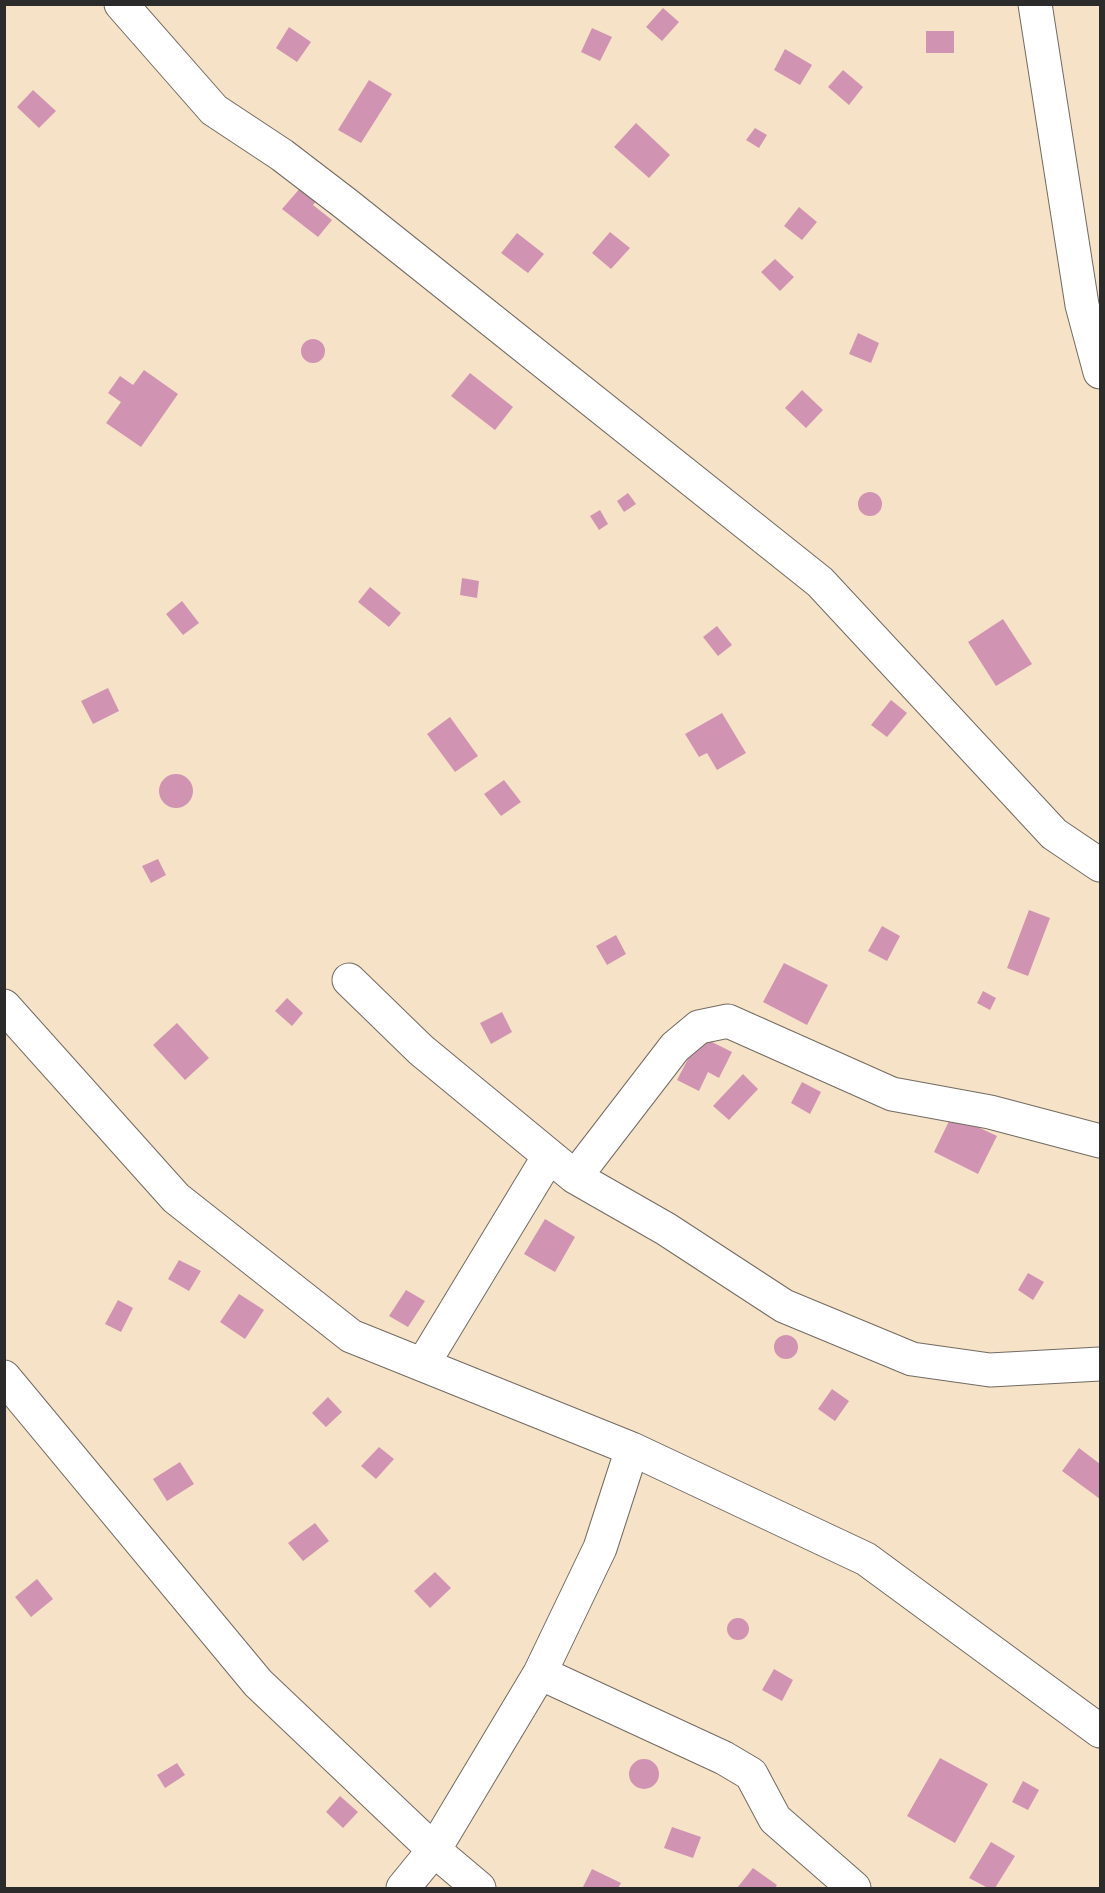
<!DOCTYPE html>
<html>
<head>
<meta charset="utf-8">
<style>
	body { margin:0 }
	#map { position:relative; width:1105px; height:1893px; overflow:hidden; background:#f5e2c7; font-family:Mali,sans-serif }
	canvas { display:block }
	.frame { position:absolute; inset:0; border:6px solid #2b2b2b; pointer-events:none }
</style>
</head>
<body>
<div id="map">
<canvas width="1105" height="1893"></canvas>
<div class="frame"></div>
</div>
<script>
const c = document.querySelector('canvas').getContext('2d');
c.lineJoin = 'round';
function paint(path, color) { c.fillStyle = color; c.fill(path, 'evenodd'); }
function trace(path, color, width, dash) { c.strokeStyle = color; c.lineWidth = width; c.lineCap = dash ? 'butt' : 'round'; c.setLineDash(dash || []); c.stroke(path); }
const building = new Path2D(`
	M663,8l16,14 -17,19 -16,-14z
	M289,27l22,15 -14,20 -21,-14z
	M592,28l20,9 -12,24 -19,-9z
	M926,31h28v22h-28z
	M785,49l27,16 -12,20 -26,-15z
	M843,70l20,17 -14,18 -21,-18z
	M369,80l23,14 -31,49 -23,-13z
	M33,90l23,21 -17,17 -22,-21z
	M636,123l34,32 -21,23 -35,-31z
	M755,128l12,7 -8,13 -13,-8z
	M302,186l16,13 -5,6 19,15 -14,17 -36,-28z
	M799,207l18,15 -15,18 -18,-14z
	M610,232l20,16 -19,21 -19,-16z
	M517,233l27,21 -16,19 -27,-20z
	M775,259l19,18 -14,14 -19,-19z
	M858,333l21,10 -8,20 -22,-9z
	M301 351a12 12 0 1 1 24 0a12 12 0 1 1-24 0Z
	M144,370l34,24 -37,53 -35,-24 15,-21 -13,-9 12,-17 13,9z
	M470,373l43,34 -18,23 -44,-34z
	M802,390l21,20 -17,18 -21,-20z
	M858 504a12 12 0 1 1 24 0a12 12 0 1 1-24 0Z
	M628,493l8,11 -12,8 -7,-11z
	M600,510l8,14 -9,6 -9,-14z
	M462,578l17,3 -2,17 -17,-3z
	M370,587l31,26 -12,14 -31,-25z
	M182,601l17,22 -16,12 -17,-21z
	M1003,619l29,45 -36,22 -28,-44z
	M717,626l15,19 -14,11 -15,-19z
	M108,688l11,23 -26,13 -12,-23z
	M891,700l16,13 -20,24 -16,-12z
	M722,713l24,40 -29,17 -10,-17 -8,4 -14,-23z
	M450,717l28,39 -23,16 -28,-38z
	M159 791a17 17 0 1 1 34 0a17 17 0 1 1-34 0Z
	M504,780l17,22 -20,14 -17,-22z
	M158,859l8,16 -15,8 -9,-17z
	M1029,910l21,8 -22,58 -21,-8z
	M882,926l18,10 -13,25 -19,-10z
	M616,935l10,19 -19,11 -11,-19z
	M784,963l44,22 -21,40 -44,-23z
	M983,991l13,7 -6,12 -13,-7z
	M287,998l16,15 -11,13 -17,-15z
	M502,1012l10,20 -21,12 -11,-21z
	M177,1023l32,35 -24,22 -32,-35z
	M700,1036l32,16 -13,26 -11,-6 -9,19 -22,-11z
	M743,1074l15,15 -29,31 -16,-14z
	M802,1082l19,10 -11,22 -19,-11z
	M952,1115l45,21 -19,38 -44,-22z
	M545,1219l30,18 -20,35 -31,-18z
	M179,1260l22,11 -12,20 -21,-12z
	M1028,1273l16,9 -11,18 -15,-10z
	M406,1290l19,11 -17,26 -19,-11z
	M239,1294l25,16 -19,29 -25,-17z
	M118,1300l15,8 -12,24 -16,-8z
	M774 1347a12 12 0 1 1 24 0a12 12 0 1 1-24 0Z
	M832,1389l17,12 -14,20 -17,-12z
	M328,1397l14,15 -16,15 -14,-14z
	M379,1447l15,12 -18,20 -15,-13z
	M1079,1448l21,16v35l-38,-28z
	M180,1462l14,22 -27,17 -14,-22z
	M315,1523l14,18 -26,20 -15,-18z
	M435,1572l16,16 -21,20 -16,-17z
	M37,1579l16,20 -22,18 -16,-20z
	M727 1629a11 11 0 1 1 22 0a11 11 0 1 1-22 0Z
	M774,1669l19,11 -11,21 -20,-11z
	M940,1758l48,26 -33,59 -48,-27z
	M629 1774a15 15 0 1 1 30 0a15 15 0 1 1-30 0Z
	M177,1763l8,12 -20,13 -8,-13z
	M1023,1781l16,9 -11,20 -16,-8z
	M340,1796l18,16 -15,16 -17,-16z
	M672,1827l29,10 -8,21 -29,-10z
	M991,1842l24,14 -20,32h-7l-19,-10z
	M753,1868l24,17 -2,3h-38z
	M592,1869l29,14 -3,5 -35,-1z`);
const minor = new Path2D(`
	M121,4l93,106 68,45 64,49 474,378 234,252 46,31
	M1035,4l47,301 18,67
	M349,980l72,70 154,127 91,52 118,77 128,53 78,11 110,-6
	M4,1006l172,192 175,138 281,113 -32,99 -60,125 -106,177 -31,38
	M575,1177l100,-130 24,-20 29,-6 164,73 98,18 110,29
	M423,1364l126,-208
	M4,1377l254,306 176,167 45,38
	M632,1449l234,110 234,172
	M540,1673l184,85 27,16 24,45 79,69`);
paint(building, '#d094b2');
trace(minor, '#726b62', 35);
trace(minor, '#fff', 33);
</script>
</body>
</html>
